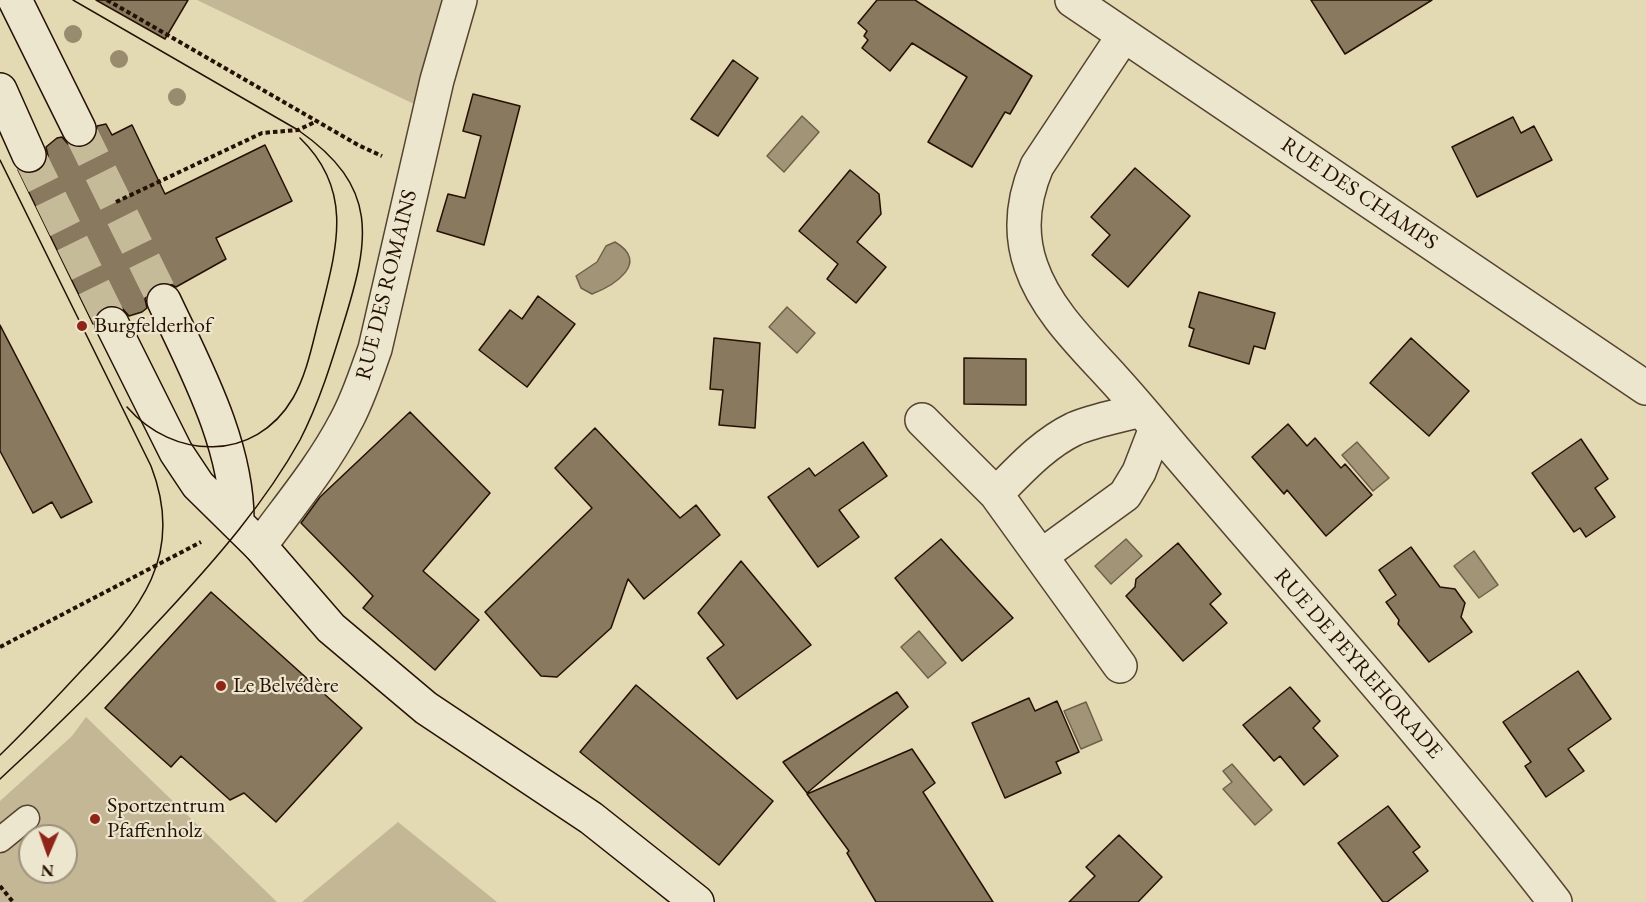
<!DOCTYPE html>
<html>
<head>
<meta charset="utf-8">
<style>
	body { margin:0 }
	#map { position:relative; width:1646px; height:902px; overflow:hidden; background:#e3d9b3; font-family:"EB Garamond",serif }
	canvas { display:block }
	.north { position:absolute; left:18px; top:824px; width:60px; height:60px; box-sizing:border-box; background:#ede6ce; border:2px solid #9d917d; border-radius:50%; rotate:182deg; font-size:16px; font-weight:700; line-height:24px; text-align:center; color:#251103 }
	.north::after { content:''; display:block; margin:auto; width:21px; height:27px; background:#8f2418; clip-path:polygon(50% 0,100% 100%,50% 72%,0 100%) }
</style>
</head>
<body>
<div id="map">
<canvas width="1646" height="902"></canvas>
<div class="north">N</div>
</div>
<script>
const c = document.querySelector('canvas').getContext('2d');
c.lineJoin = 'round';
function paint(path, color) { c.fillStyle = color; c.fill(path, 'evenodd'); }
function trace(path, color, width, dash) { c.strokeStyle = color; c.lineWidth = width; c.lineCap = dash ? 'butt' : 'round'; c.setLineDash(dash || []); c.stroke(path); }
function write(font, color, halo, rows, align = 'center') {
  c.font = font + ' "EB Garamond",serif'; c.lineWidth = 4.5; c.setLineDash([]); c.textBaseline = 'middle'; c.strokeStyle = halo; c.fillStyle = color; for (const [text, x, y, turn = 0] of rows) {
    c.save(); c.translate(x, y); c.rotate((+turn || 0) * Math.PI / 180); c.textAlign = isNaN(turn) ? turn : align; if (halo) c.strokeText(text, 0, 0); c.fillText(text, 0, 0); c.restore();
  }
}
const green = new Path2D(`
	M197,0h251l-34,104z
	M86,717l191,185h-277v-101l72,-65zM30,836h36v36h-36z
	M398,822l99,80h-195z`);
const water = new Path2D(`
	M802,116l17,16 -35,40 -17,-16z
	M615,242c36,21 -2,44 -23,52l-11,-6 -5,-12 21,-14 9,-16z
	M787,307l28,26 -18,20 -28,-26z
	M1357,442l32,36 -16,13 -31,-36z
	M1126,539l16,17 -31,28 -16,-18z
	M1474,551l24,34 -19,13 -25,-32z
	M919,631l27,32 -18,15 -27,-31z
	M1086,702l16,38 -21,9 -17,-38z
	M1232,764l40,46 -17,15 -32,-36 9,-7 -9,-11z`);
const building = new Path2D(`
	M96,0h92l-23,39z
	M877,0h38l117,76 -22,38 -5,-2 -33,55 -44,-25 39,-65 -55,-34 -22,28 -28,-23 6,-8 -4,-4 3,-5 -9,-8z
	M1311,0h121l-87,54z
	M733,60l25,18 -40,58 -27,-17z
	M473,94l47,12 -36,139 -47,-14 11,-37 17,4 16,-62 -18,-5z
	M1513,117l8,16 13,-7 18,34 -75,37 -25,-50z
	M106,124l6,11 20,-10 33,69 100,-49 27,56 -76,37 10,21 -50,28 -10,-5 -11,2 -7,7 -3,8 2,9 -5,4 -13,4 -7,-8 -9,-3 -9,2 -8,7 -3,10 -75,-154 10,4 8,-2 8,-6 4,-10 -2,-9 11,-9 5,-1 6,7 9,4 11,-3 7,-6 2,-13z
	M1135,168l55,48 -62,71 -36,-32 18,-20 -19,-18z
	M850,170l29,24 2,20 -24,28 29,25 -30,36 -29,-24 11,-15 -39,-33z
	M1199,292l76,21 -10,36 -11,-3 -5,18 -60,-18 5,-17 -5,-2z
	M538,296l37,28 -48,63 -48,-37 31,-40 12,9z
	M0,325l92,177 -31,16 -9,-16 -19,11 -33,-62z
	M714,338l46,5 -5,85 -36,-3 4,-35 -13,-1z
	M1411,338l58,53 -40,45 -59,-53z
	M964,358l62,1v46l-62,-1z
	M410,412l80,81 -67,78 56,49 -44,50 -72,-62 10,-12 -72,-73 19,-26z
	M1288,424l19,22 8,-8 26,30 4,-4 27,31 -46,41 -39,-46 -3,4 -32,-37z
	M595,428l85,90 16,-13 24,30 -76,64 -16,-20 -17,49 -54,49 -16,-1 -56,-64 107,-104 -37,-40z
	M1581,439l27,40 -13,9 20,29 -29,20 -6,-9 -6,4 -42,-59z
	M863,442l24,34 -48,34 20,27 -41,30 -50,-70 41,-29 6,8z
	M941,539l72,79 -51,43 -67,-83z
	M1178,543l43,51 -11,10 17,19 -44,38 -57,-65 9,-9 1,-8z
	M1411,547l29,40 15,2 10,14 -4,14 11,15 -43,30 -31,-38 1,-4 -13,-18 10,-7 -17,-25z
	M741,561l70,84 -74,54 -30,-41 17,-13 -26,-32z
	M211,592l151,136 -86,94 -32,-29 -14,7 -49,-44 -10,11 -66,-59z
	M1578,671l33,48 -43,30 16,22 -38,26 -21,-31 6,-4 -28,-40z
	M636,685l137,116 -54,64 -139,-113z
	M1290,687l30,34 -7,7 25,28 -34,29 -24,-29 -6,5 -31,-36z
	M897,692l11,15 -101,86 -24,-31z
	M1029,698l6,13 22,-10 22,51 -23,10 5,11 -56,25 -33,-75z
	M912,749l23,34 -12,9 70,110h-117l-29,-49 2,-2 -42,-57z
	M1388,806l32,41 -7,5 15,19 -41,31h-4l-45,-59z
	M1119,835l43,42 -24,25h-69l26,-26 -9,-9z`);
const secondaryTunnel = new Path2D(`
	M79,129l85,172
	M29,155l83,169`);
const path = new Path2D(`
	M107,0l251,145 24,11
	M116,202l146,-69 36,-3 19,-9
	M0,647l201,-105
	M0,886l13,16`);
const lane = new Path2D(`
	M0,840l27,-22`);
const street = new Path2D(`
	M1072,0l574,388
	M1124,35l-87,131c-14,33 -18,66 -6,100 15,44 52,79 82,112 21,23 41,47 61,71 128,150 260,297 381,453
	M922,420l74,74 124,172
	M996,494c24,-24 47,-50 78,-65 21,-9 46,-13 67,-19
	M260,546c29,-40 62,-79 85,-123 13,-23 21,-49 30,-74l62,-269 23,-80
	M1041,556l84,-61 14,-23 17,-44`);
const secondary = new Path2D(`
	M15,0l64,129
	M0,90l29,65
	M164,301c32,68 74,145 73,222
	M112,324l64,128 22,33 62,61 71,82 95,80 165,110 106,84`);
const tram = new Path2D(`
	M0,160l151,306c35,90 -11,144 -71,206 -26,28 -52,56 -80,83
	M127,407c46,53 128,56 166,-9 15,-26 20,-58 28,-87 16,-64 33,-121 -21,-173
	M0,779c58,-53 114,-109 167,-167 49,-53 98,-109 133,-172 19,-37 31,-76 43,-115 27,-86 37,-138 -45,-195l-225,-130`);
const trees = [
	[73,34],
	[119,59],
	[177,97]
];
const markers = [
	[82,326,6,"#8f2418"],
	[221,686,6,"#8f2418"],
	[95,819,6,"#8f2418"]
];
const streetNames = [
	["RUE DES CHAMPS",1359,194,34],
	["RUE DES ROMAINS",387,285,-76],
	["RUE DE PEYREHORADE",1358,664,49]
];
const poiNames = [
	["Burgfelderhof",94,326],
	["Le Belvédère",233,686],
	["Sportzentrum",107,806],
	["Pfaffenholz",107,831]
];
paint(green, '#c3b795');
paint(water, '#a29577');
trace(water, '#706049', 1.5);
paint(building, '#88795f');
trace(building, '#251103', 1.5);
trace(secondaryTunnel, '#c6bb99', 33, [33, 16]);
trace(lane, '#54432f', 27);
trace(street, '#54432f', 36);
trace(secondary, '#251103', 36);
trace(path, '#251103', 4, [4.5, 3]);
trace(lane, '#ede6ce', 24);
trace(street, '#ede6ce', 33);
trace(secondary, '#ede6ce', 33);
trace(tram, '#251103', 1.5);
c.fillStyle = '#998b6e';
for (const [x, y] of trees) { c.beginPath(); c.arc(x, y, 9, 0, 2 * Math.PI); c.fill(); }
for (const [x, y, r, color] of markers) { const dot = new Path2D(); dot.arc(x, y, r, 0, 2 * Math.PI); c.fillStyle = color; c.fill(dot); trace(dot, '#ede6ce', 2); }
write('22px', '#251103', '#ede6ce', streetNames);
write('22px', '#251103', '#ede6ce', poiNames, 'left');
</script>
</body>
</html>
